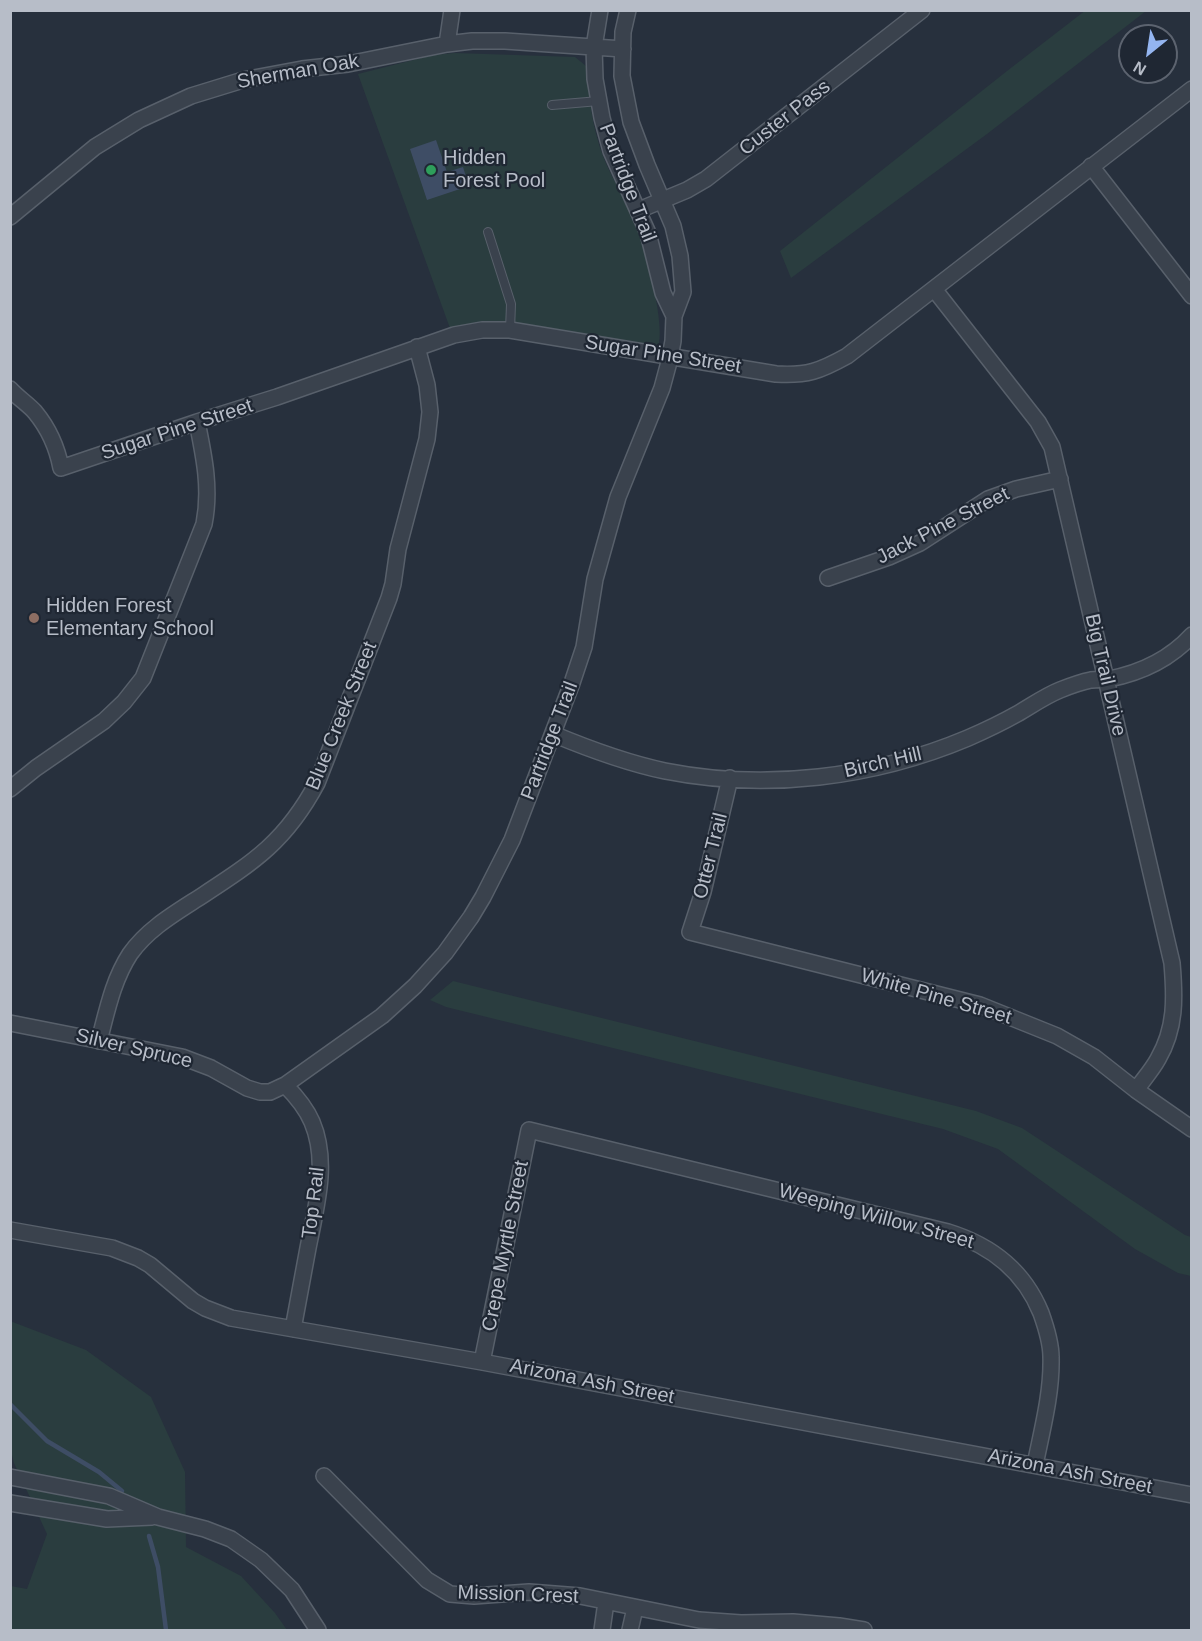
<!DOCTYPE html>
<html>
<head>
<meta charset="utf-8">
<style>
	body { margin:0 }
	#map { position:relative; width:1202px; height:1641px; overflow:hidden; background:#27303d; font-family:Arial,sans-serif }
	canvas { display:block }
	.frame { position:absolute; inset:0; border:12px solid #b7bdc8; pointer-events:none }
	.north { position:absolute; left:1118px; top:24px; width:60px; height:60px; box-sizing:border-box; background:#1f2733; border:2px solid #5c636f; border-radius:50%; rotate:210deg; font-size:16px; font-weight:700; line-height:24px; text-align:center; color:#b7bdc8 }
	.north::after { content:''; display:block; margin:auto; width:21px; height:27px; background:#94b5f0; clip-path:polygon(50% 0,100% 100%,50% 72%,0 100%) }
</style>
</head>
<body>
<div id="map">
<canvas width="1202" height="1641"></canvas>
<div class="frame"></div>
<div class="north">N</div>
</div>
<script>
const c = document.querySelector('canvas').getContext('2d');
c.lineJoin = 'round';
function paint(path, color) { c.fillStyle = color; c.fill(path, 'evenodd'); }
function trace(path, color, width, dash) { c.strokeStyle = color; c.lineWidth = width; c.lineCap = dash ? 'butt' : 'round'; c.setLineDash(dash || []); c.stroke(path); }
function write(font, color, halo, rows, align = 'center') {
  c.font = font + ' Arial,sans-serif'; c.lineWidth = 4.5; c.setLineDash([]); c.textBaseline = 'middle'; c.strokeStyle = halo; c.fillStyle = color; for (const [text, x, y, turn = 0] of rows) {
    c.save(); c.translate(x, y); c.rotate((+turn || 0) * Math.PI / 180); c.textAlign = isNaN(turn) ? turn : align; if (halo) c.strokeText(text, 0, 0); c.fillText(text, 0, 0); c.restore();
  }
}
const green = new Path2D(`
	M1086,10l60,1 -159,123 -196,144 -11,-27 227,-180z
	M455,53l120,4 11,9c3,30 6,62 17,90 8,22 22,41 31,62 10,26 30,99 25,125l-3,3 -6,1 -199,-16 -93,-257 75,-19z
	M453,981l523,130 46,17 163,107 6,2v39l-13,-3 -43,-24 -137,-100 -55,-20 -497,-122 -16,-7z
	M10,1321l76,29 65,47 34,75 1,75 55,29 34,37 12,17h-276v-44l16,3 20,-55 -33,-71 -3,-12z`);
const water = new Path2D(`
	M436,140l11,32 16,-5 6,19 -42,14 -17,-51z`);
const stream = new Path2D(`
	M10,1404l37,37 52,31 23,19
	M149,1536l9,31 8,63`);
const lane = new Path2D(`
	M552,105l47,-4
	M488,232l23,72 -1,26`);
const street = new Path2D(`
	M600,10l-6,37 1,32 7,39 9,33 37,82 15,60 11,23
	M447,44l5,-34
	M1091,166l101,130
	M639,210l48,-20 19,-11 216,-169
	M10,217l85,-70 44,-27 52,-24 52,-16 59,-11 46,-5 99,-20 25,-3h33l118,8
	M934,289l104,133 14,25 120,516c3,35 4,65 -14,96 -6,11 -15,21 -22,31
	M10,389c8,9 18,15 25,23 14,17 22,35 26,56l136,-46 80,-25 177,-62 28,-5h28l266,44c31,2 44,-3 71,-18l345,-267
	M828,578l61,-21 31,-14 68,-44 28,-10 44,-10
	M553,734c36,15 74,29 112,37 101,20 208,7 303,-33 16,-7 33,-15 49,-24 14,-8 28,-18 43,-24 10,-4 21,-8 31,-10 6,-1 12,0 18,-1 31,-6 61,-20 83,-44
	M730,778l-27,114 -13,40 290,73 77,31 37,21 42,33 56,39
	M10,789l26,-21 68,-47 20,-19 19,-24 61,-154c7,-35 0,-68 -7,-102
	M10,1023l172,34 29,11 36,20 13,4h10l15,-7 97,-69 33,-30 30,-33 26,-36 12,-20 29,-57 60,-157 12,-36 11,-68 23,-82 44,-109 7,-26 4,-21 1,-25 9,-24 -3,-36 -7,-30 -26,-61 -16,-43 -9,-46 1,-44 5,-22
	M99,1041c8,-30 14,-61 31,-87 17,-24 42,-39 67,-55 55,-36 88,-56 120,-116l72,-185 4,-14 5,-35 29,-110 3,-27 -3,-27 -10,-38
	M285,1085c11,11 21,23 27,37 17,40 4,85 -4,126 -5,27 -10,54 -15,81
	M10,1230l102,18 26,10 12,7 43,36 12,7 26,10 251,44 710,133
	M482,1362l47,-232 419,102c42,13 76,39 93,81 5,14 10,29 10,44 1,36 -9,73 -16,108
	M324,1476l103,104 23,14 24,2 55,-4 51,4 119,24 42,3 52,-1 46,4 25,4
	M10,1477l99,19 49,21 47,12 26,10 30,21 31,30 26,40
	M10,1503l97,16 45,-2
	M602,1630l4,-28
	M630,1630l5,-22`);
const markers = [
	[431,170,6,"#2e9e5b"],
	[34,618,6,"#8d6e63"]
];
const streetNames = [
	["Sherman Oak",298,72,-10],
	["Custer Pass",785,118,-38],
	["Partridge Trail",627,183,69],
	["Sugar Pine Street",663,355,9],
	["Sugar Pine Street",177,430,-18],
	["Jack Pine Street",943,526,-27],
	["Big Trail Drive",1105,675,77],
	["Blue Creek Street",342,716,-68],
	["Partridge Trail",550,741,-69],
	["Birch Hill",883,763,-13],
	["Otter Trail",711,856,-76],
	["White Pine Street",936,997,16],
	["Silver Spruce",134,1049,13],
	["Top Rail",314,1203,-83],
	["Weeping Willow Street",876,1217,15],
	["Crepe Myrtle Street",506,1246,-79],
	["Arizona Ash Street",592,1382,11],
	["Arizona Ash Street",1070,1472,11],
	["Mission Crest",518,1595,2]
];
const poiNames = [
	["Hidden",443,158],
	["Forest Pool",443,181],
	["Hidden Forest",46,606],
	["Elementary School",46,629]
];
paint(green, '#2a3d3f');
paint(water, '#3e4d65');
trace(stream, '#3e4d65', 4.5);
trace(lane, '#58606b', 10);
trace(street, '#58606b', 18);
trace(lane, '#3a424d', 8);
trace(street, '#3a424d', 15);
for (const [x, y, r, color] of markers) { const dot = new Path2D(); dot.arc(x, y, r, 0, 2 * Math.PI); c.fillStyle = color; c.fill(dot); trace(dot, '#1f2733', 2); }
write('20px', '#b7bdc8', '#1f2733', streetNames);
write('20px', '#b7bdc8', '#1f2733', poiNames, 'left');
</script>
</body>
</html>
